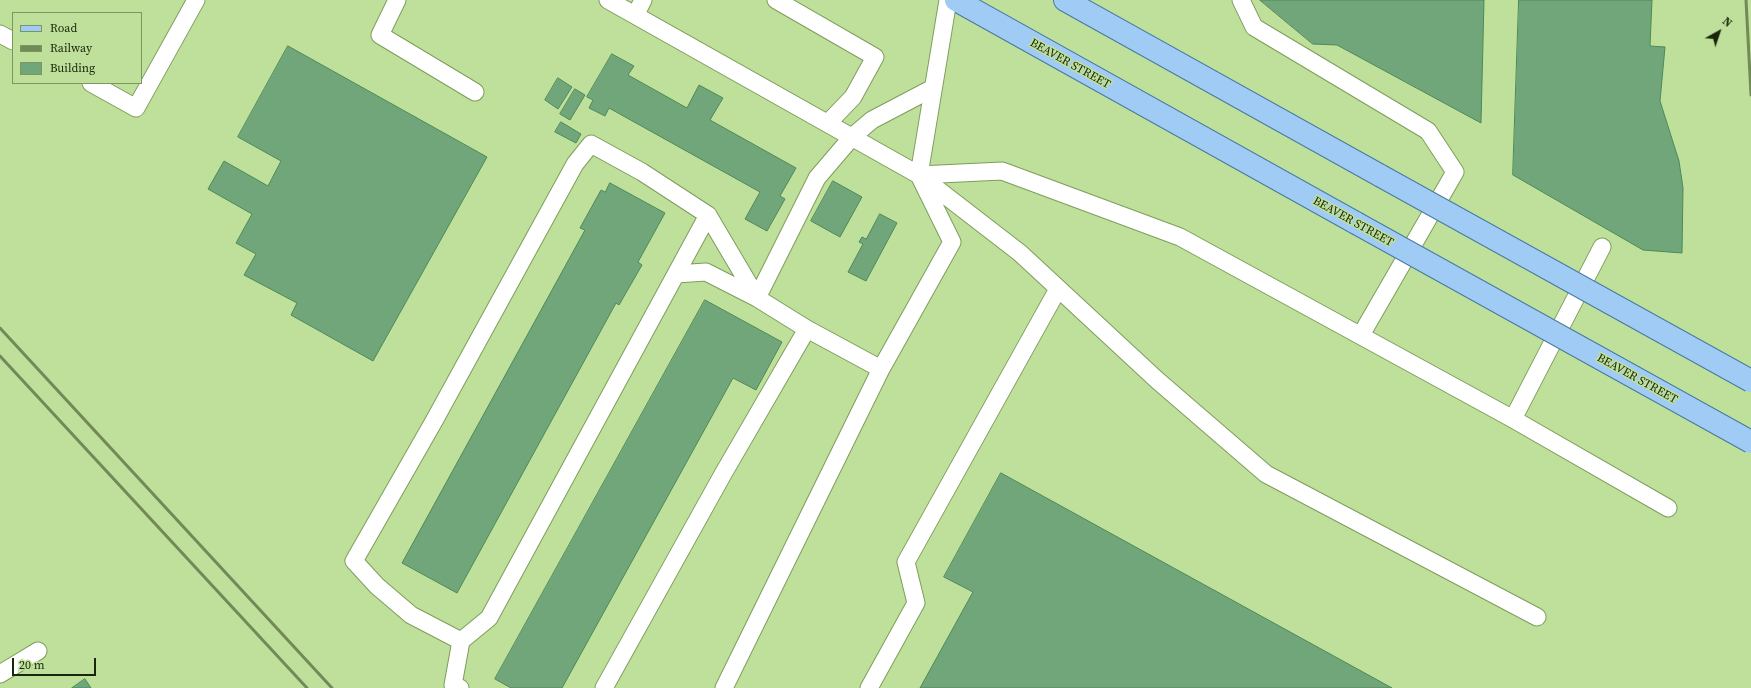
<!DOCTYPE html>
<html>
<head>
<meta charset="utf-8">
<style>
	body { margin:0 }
	#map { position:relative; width:1751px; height:688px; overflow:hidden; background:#bfe09b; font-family:"Source Serif 4",serif }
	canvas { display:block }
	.legend { position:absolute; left:12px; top:12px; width:130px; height:72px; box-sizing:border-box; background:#bfe09b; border:1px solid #7d9661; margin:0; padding:5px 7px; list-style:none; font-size:12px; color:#1a260b }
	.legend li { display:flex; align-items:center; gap:8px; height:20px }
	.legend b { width:20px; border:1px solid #7d9661 }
	.north { position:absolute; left:1699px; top:12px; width:40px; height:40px; -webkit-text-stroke:3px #bfe09b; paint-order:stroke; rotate:40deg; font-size:11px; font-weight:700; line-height:16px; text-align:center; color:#1a260b }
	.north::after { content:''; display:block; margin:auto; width:14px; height:18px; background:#1a260b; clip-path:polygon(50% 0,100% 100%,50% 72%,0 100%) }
	.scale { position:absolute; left:12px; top:658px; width:84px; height:18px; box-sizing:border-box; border:2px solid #1a260b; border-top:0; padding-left:5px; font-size:12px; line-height:14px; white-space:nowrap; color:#1a260b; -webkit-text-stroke:3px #bfe09b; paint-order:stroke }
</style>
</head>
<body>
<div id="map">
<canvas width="1751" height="688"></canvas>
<ul class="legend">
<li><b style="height:5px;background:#9fcbf5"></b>Road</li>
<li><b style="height:5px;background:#728a58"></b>Railway</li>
<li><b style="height:11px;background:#71a67a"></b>Building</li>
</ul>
<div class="north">N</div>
<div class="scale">20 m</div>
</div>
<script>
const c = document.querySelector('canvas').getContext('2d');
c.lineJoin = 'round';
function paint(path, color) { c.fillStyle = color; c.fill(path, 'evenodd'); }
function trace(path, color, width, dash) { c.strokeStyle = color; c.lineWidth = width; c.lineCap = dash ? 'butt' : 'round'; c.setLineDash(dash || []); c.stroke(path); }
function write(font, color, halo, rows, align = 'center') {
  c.font = font + ' "Source Serif 4",serif'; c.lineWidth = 3; c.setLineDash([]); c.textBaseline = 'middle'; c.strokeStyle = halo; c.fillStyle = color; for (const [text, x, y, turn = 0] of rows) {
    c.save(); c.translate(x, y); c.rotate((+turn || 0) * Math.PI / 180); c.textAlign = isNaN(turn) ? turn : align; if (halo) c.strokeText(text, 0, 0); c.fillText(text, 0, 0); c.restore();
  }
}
const building = new Path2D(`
	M1260,0h224l-3,123 -144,-78 -24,-1z
	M1519,0h133l-2,46 15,1 -5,54 19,60 4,27 -1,65 -39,-3 -130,-75z
	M288,46l199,111 -114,204 -82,-46 6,-12 -53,-28 12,-21 -20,-11 16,-29 -44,-25 16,-28 44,25 13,-25 -43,-24z
	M612,54l22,12 -6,9 59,33 12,-23 24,13 -13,22 86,48 -16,28 5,3 -18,32 -22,-12 15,-27 -151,-84 -4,8 -16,-8 4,-8 -6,-3z
	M558,78l14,9 -14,22 -13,-9z
	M575,89l10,6 -15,25 -10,-6z
	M561,122l20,12 -5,9 -21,-11z
	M833,181l29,16 -22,40 -29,-16z
	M610,183l55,30 -27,49 4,3 -23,40 -3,-2 -159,290 -55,-30 183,-333 -5,-2 21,-38 4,2z
	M880,214l17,9 -31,58 -18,-9 15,-28 -4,-2 3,-5 4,2z
	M705,300l77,42 -26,48 -23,-12 -171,310h-51l-16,-9z
	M1001,473l391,215h-472l53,-96 -29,-15z
	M85,679l6,9h-19z`);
const lane = new Path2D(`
	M397,0l-17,35 95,57
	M608,0l311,175 101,78 137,127 109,94 271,143
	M776,0l99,57 -22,40 -25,26
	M1241,0l13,27 174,104 27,41 -94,163
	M636,14l7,-14
	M0,34l13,7
	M91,83l45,25 60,-108
	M919,175l83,-4 178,66 333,182 155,89
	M676,274l30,-2 51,26 50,31 74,40 71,-127 -33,-67 29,-175
	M757,298l60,-120 35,-41 20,-17 61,-32
	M1513,419l89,-172
	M461,641l-50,-26 -34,-29 -23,-25 80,-140 141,-257 16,-20 51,28 66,43 49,83
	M0,674l38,-23
	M460,688l-7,-3 8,-44 28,-23 219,-403
	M604,688l119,-214 84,-145
	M724,688l157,-319
	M869,688l47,-85 -10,-41 152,-273`);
const primary = new Path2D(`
	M956,0l400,223
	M1065,0l316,176`);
const rail = new Path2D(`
	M1746,0l5,95
	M0,328l332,360
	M0,356l307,332`);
const primaryBridge = new Path2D(`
	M1381,176l370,205
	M1356,223l395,219`);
const streetNames = [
	["BEAVER STREET",1070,64,29],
	["BEAVER STREET",1353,222,29],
	["BEAVER STREET",1637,379,29]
];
paint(building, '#71a67a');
trace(building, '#4d8959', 1);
trace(lane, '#7e9d5b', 19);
trace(primary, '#477a9f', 24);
trace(lane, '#fff', 17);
trace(primary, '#9fcbf5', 22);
trace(rail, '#728a58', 3);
trace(primaryBridge, '#477a9f', 24, []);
trace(primaryBridge, '#9fcbf5', 22);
write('12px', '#1a260b', '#bfe09b', streetNames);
</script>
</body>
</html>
